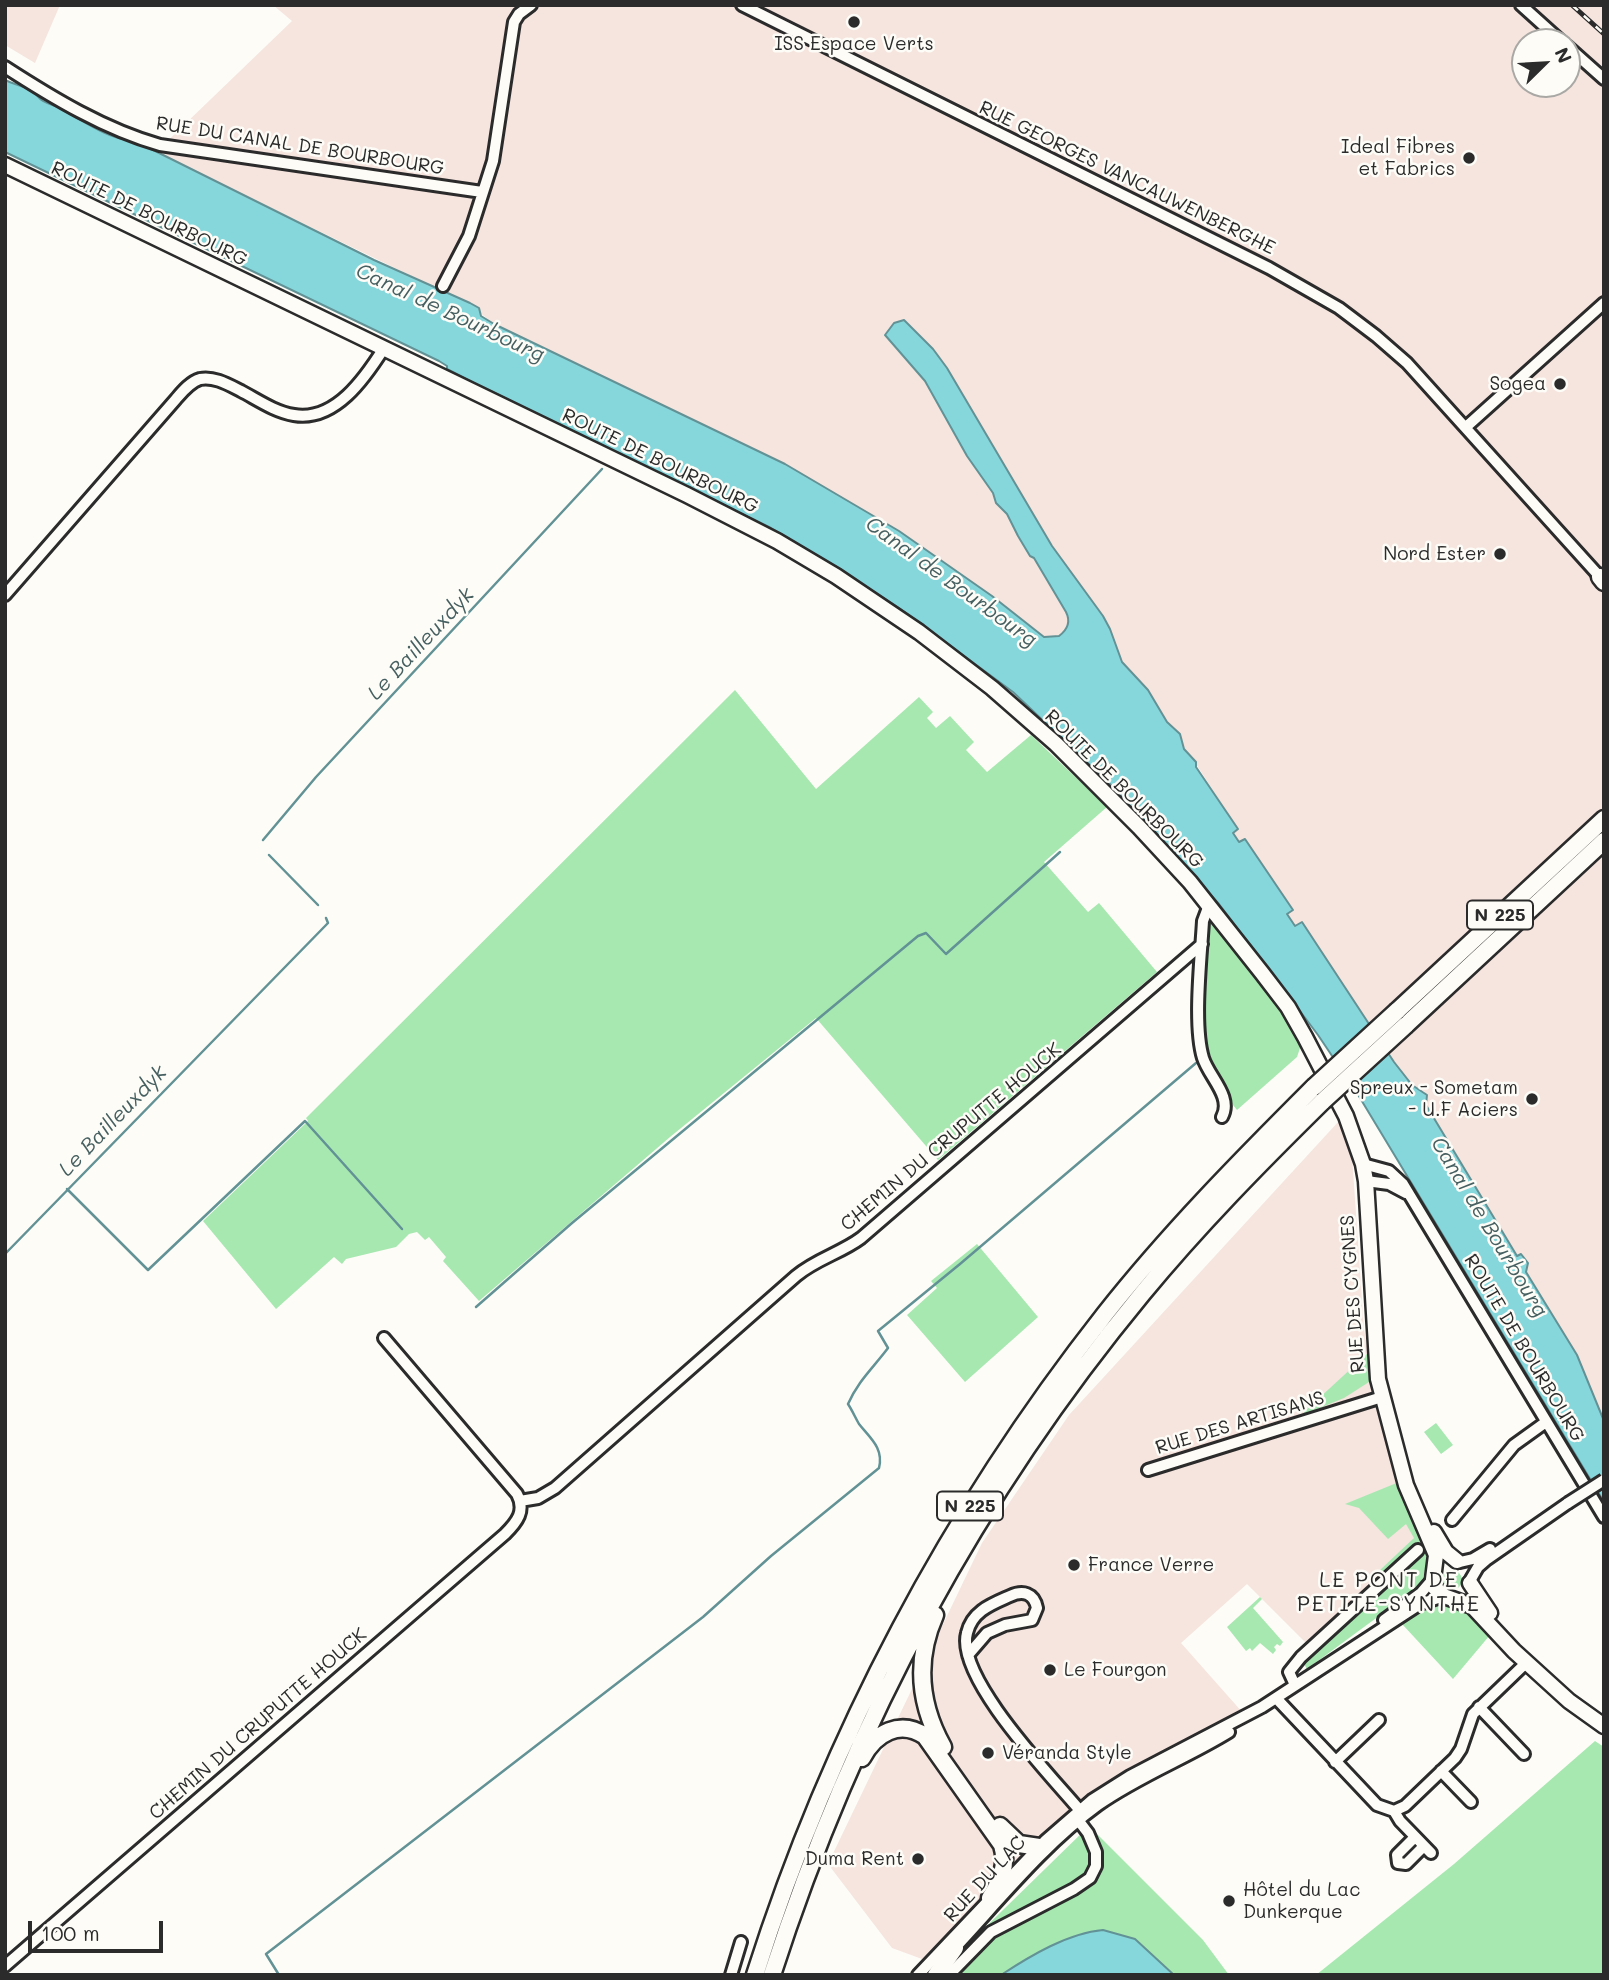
<!DOCTYPE html>
<html>
<head>
<meta charset="utf-8">
<style>
	body { margin:0 }
	#map { position:relative; width:1609px; height:1980px; overflow:hidden; background:#fdfcf7; font-family:Mali,sans-serif }
	canvas { display:block }
	.frame { position:absolute; inset:0; border:7px solid #2b2b2b; pointer-events:none }
	.north { position:absolute; left:1511px; top:28px; width:70px; height:70px; box-sizing:border-box; background:#fdfcf7; border:2px solid #a9a8a5; border-radius:50%; rotate:66deg; font-size:19px; font-weight:700; line-height:28px; text-align:center; color:#2b2b2b }
	.north::after { content:''; display:block; margin:auto; width:24px; height:32px; background:#2b2b2b; clip-path:polygon(50% 0,100% 100%,50% 72%,0 100%) }
	.scale { position:absolute; left:28px; top:1921px; width:135px; height:32px; box-sizing:border-box; border:4px solid #2b2b2b; border-top:0; padding-left:9px; font-size:21px; line-height:24px; white-space:nowrap; color:#2b2b2b; -webkit-text-stroke:5px #fdfcf7; paint-order:stroke }
</style>
</head>
<body>
<div id="map">
<canvas width="1609" height="1980"></canvas>
<div class="frame"></div>
<div class="north">N</div>
<div class="scale">100 m</div>
</div>
<script>
const c = document.querySelector('canvas').getContext('2d');
c.lineJoin = 'round';
function paint(path, color) { c.fillStyle = color; c.fill(path, 'evenodd'); }
function trace(path, color, width, dash) { c.strokeStyle = color; c.lineWidth = width; c.lineCap = dash ? 'butt' : 'round'; c.setLineDash(dash || []); c.stroke(path); }
function write(font, color, halo, rows, align = 'center') {
  c.font = font + ' Mali,sans-serif'; c.lineWidth = 5; c.setLineDash([]); c.textBaseline = 'middle'; c.strokeStyle = halo; c.fillStyle = color; for (const [text, x, y, turn = 0] of rows) {
    c.save(); c.translate(x, y); c.rotate((+turn || 0) * Math.PI / 180); c.textAlign = isNaN(turn) ? turn : align; if (halo) c.strokeText(text, 0, 0); c.fillText(text, 0, 0); c.restore();
  }
}
const built = new Path2D(`
	M5,5h55l-25,58 -30,-18z
	M273,5h1331v1416l-27,-65 -151,-252 -1,-12 -13,-7 -18,-23 -92,-139 -7,3 -8,-12 6,-4 -48,-71 -6,4 -6,-10 5,-4 -42,-65 -12,-15 -4,-15 -13,-12 -19,-31 -26,-29 -12,-33 -7,-13 -51,-70 -105,-178 -21,-27 -21,-21 -11,4 -9,12 40,45 42,75 40,58 11,22 16,22 32,54 2,8 -1,9 -8,7 -15,1 -259,-173 -291,-140 -25,-20 -313,-152 136,-131zM1525,42h42v42h-42z
	M1339,1121l13,35 12,173 14,81 44,131 -115,103 -60,-60 -66,59 62,70 -163,88 -158,158 -30,-11 -64,-84 154,-321 87,-128z`);
const green = new Path2D(`
	M735,690l81,99 103,-92 14,15 -6,6 9,10 14,-12 24,26 -8,8 21,22 44,-37 76,72 -63,55 44,50 11,-9 58,69 -219,188 -122,-142 -146,119 -191,164 -36,-40 3,-4 -17,-20 -4,3 -8,-8 -8,2 -13,13 -50,12 -4,5 -8,-7 -58,52 -73,-88 105,-100 -2,-3z
	M1209,921l13,10 61,80 19,31 -5,15 -60,53 -12,-15 -23,-49 3,-122z
	M977,1244l61,73 -73,65 -58,-67 30,-27 -6,-7z
	M1368,1353l3,16 -2,13 -25,16 -39,16 -1,-2z
	M1436,1423l17,22 -12,9 -17,-22z
	M1399,1482l23,59 -39,34 -4,-4 35,-33 -8,-14 -18,15 -29,-31 -14,-4z
	M1425,1547l3,13 -7,25 -114,84 -3,-5 1,-5z
	M1442 1580a10 10 0 1 1 20 0a10 10 0 1 1-20 0Z
	M1260,1597l2,2 -9,9 30,34 -3,4 -3,-2 -3,3 2,3 -3,4 -13,-11 -8,8 -2,-3 -4,3 -19,-24z
	M1436,1604l35,8 19,23 -37,44 -51,-55 24,-17z
	M1595,1741l9,6v228h-288l138,-111z
	M1089,1826l114,114 26,35h-285l19,-26z`);
const water = new Path2D(`
	M5,80c8,4 18,6 26,10 5,3 7,8 12,11 5,3 10,4 15,6 16,8 55,36 73,32l243,121 96,43 9,5 2,8 13,8 291,140 114,67 93,65 52,41 15,-1c8,-6 12,-14 7,-24l-32,-54 -4,-2 -12,-20 -11,-22 -11,-11 -3,-10 -26,-37 -42,-75 -40,-46 9,-12 10,-3 29,29 14,19 105,178 51,70 7,13 12,33 26,28 19,32 13,12 4,15 12,13v5l42,62 -5,4 6,9 6,-3 48,71 -6,4 8,12 7,-4 92,140 18,23 15,10 -1,10 91,151 4,-2 7,9 -2,9 51,83 27,66v81l-247,-409 -39,-58 -99,-131 -107,-118 -99,-94 -114,-84 -73,-47 -55,-33 -295,-144 -29,-15v-3l-8,-5 -434,-209z
	M1103,1930l32,9 39,36h-173c29,-19 67,-42 102,-45z`);
const stream = new Path2D(`
	M263,840l53,-63 286,-308
	M269,855l49,50
	M67,1189l81,81 157,-149 97,108
	M5,1254l323,-331 -2,-5
	M476,1307l96,-84 346,-287 8,-3 20,21 114,-102
	M279,1975l-13,-21 437,-337 68,-61 108,-88c5,-20 -9,-30 -20,-44 -4,-7 -7,-14 -11,-20 10,-23 25,-36 40,-56l-10,-17 82,-67 236,-201`);
const minor = new Path2D(`
	M742,5l527,263 70,40 37,28 31,27 193,214
	M1521,5l41,37
	M1567,46l37,33
	M5,67c48,31 99,62 155,78l322,47
	M443,286l26,-50 24,-75 21,-139 5,-8 12,-9
	M1466,427l138,-124
	M5,595l171,-196c6,-7 14,-17 24,-20 14,-3 29,6 41,12 17,9 34,21 53,24 41,7 71,-37 90,-67
	M1209,905l-6,16c-2,36 -10,104 0,137 6,19 30,39 19,59
	M1363,1164l26,7 14,13 201,333
	M1366,1181l23,3 17,9
	M1148,1470l234,-73
	M520,1501l18,-3 17,-10 241,-212c20,-17 45,-23 65,-38l341,-294
	M1452,1520l62,-75 32,-23
	M1460,1562l13,-3 17,-10
	M1471,1579l7,-12 8,-7 82,-57
	M1384,1620l37,-27 12,-14
	M968,1655l19,-22 18,-8 27,-5 5,-12c-3,-15 -14,-18 -27,-12 -18,8 -38,15 -43,37 -12,45 87,146 116,181
	M1295,1685l-6,-13 12,-15 117,-107
	M1276,1698l101,107 17,6 11,-5 50,-48 6,-9 12,-35 54,-52
	M1479,1707l45,47
	M1335,1762l44,-42
	M1441,1771l30,31
	M1394,1811l6,10 31,32
	M1415,1837l-18,18 1,8 8,1 18,-18
	M951,1952c46,-49 93,-108 147,-147 41,-29 89,-47 131,-73
	M5,1966l500,-432c12,-12 21,-23 12,-40l-133,-156
	M731,1975l10,-33
	M918,1975l128,-135 46,-40 38,-24 132,-69 158,-103 24,-8
	M949,1975l42,-43 83,-43 16,-11 6,-12v-14l-8,-19 -13,-17`);
const major = new Path2D(`
	M5,165l682,330 90,46 59,35 83,56 73,56 64,56 83,83 51,55 72,91 26,34 17,30 41,79 17,48 3,17 12,198 28,106 30,70 -3,24 2,9 9,8 28,10 42,45 55,50 35,25
	M1434,1532l12,20 11,9
	M1470,1583l20,30`);
const highway = new Path2D(`
	M1600,577l4,5
	M1397,1011l207,-192
	M1406,1025l198,-184
	M935,1615c-20,45 -16,89 8,132
	M862,1758c13,-25 38,-39 63,-22l77,109c6,19 -1,36 -12,53
	M1000,1826l19,18 20,3
	M755,1975c76,-240 195,-464 350,-661 64,-81 136,-154 209,-227
	M772,1975c80,-248 203,-479 370,-681 56,-68 118,-131 181,-193
	M936,1975l19,-27`);
const rail = new Path2D(`
	M1572,5l32,29`);
const minorBridge = new Path2D(`
	M1568,1503l36,-23`);
const highwayBridge = new Path2D(`
	M1314,1087l83,-76
	M1323,1101l83,-76`);
const markers = [
	[854,22,7,"#2b2b2b"],
	[1469,158,7,"#2b2b2b"],
	[1560,384,7,"#2b2b2b"],
	[1500,554,7,"#2b2b2b"],
	[1532,1099,7,"#2b2b2b"],
	[1074,1565,7,"#2b2b2b"],
	[1050,1670,7,"#2b2b2b"],
	[988,1753,7,"#2b2b2b"],
	[918,1859,7,"#2b2b2b"],
	[1229,1901,7,"#2b2b2b"]
];
const shields = [
	[1500,915,66],
	[970,1506,66]
];
const shieldNames = [
	["N 225",1500,915],
	["N 225",970,1506]
];
const poiNames = [
	["ISS Espace Verts",854,44,"center"],
	["Ideal Fibres",1455,147],
	["et Fabrics",1455,169],
	["Sogea",1546,384],
	["Nord Ester",1486,554],
	["Spreux - Sometam",1518,1088],
	["- U.F Aciers",1518,1110],
	["France Verre",1088,1565,"left"],
	["Le Fourgon",1064,1670,"left"],
	["Véranda Style",1002,1753,"left"],
	["Duma Rent",904,1859],
	["Hôtel du Lac",1243,1890,"left"],
	["Dunkerque",1243,1912,"left"]
];
const streetNames = [
	["RUE DU CANAL DE BOURBOURG",300,146,9],
	["RUE GEORGES VANCAUWENBERGHE",1127,178,26],
	["ROUTE DE BOURBOURG",149,214,26],
	["ROUTE DE BOURBOURG",660,461,26],
	["ROUTE DE BOURBOURG",1124,789,45],
	["CHEMIN DU CRUPUTTE HOUCK",951,1137,-40],
	["RUE DES CYGNES",1353,1294,-94],
	["ROUTE DE BOURBOURG",1524,1348,59],
	["RUE DES ARTISANS",1240,1423,-17],
	["CHEMIN DU CRUPUTTE HOUCK",258,1724,-41],
	["RUE DU LAC",985,1879,-47]
];
const waterNames = [
	["Canal de Bourbourg",450,313,25],
	["Canal de Bourbourg",951,582,36],
	["Le Bailleuxdyk",421,644,-47],
	["Le Bailleuxdyk",113,1121,-46],
	["Canal de Bourbourg",1489,1227,59]
];
const neighbourhoodNames = [
	["LE PONT DE",1389,1581],
	["PETITE-SYNTHE",1389,1605]
];
paint(built, '#f6e4de');
paint(green, '#a7e8b1');
paint(water, '#86d7dc');
trace(water, '#629295', 2);
trace(stream, '#629295', 2.5);
trace(minor, '#2b2b2b', 16);
trace(major, '#2b2b2b', 19);
trace(highway, '#2b2b2b', 21);
trace(minor, '#fdfcf7', 10);
trace(major, '#fdfcf7', 14);
trace(highway, '#fdfcf7', 16);
trace(rail, '#2b2b2b', 5);
trace(rail, '#fdfcf7', 2.5, [8]);
trace(minorBridge, '#2b2b2b', 16, []);
trace(highwayBridge, '#2b2b2b', 21, []);
trace(minorBridge, '#fdfcf7', 10);
trace(highwayBridge, '#fdfcf7', 16);
for (const [x, y, r, color] of markers) { const dot = new Path2D(); dot.arc(x, y, r, 0, 2 * Math.PI); c.fillStyle = color; c.fill(dot); trace(dot, '#fdfcf7', 2.5); }
for (const [x, y, w] of shields) { const box = new Path2D(); box.roundRect(x - w / 2, y - 14.5, w, 29, 5); c.fillStyle = '#fdfcf7'; c.fill(box); trace(box, '#2b2b2b', 2); }
write('bold 18px', '#2b2b2b', null, shieldNames);
write('19px', '#2b2b2b', '#fdfcf7', poiNames, 'right');
write('19px', '#2b2b2b', '#fdfcf7', streetNames);
write('italic 21px', '#465f60', '#fdfcf7', waterNames);
c.letterSpacing = '2px';
write('21px', '#2b2b2b', '#fdfcf7', neighbourhoodNames);
c.letterSpacing = '0px';
</script>
</body>
</html>
